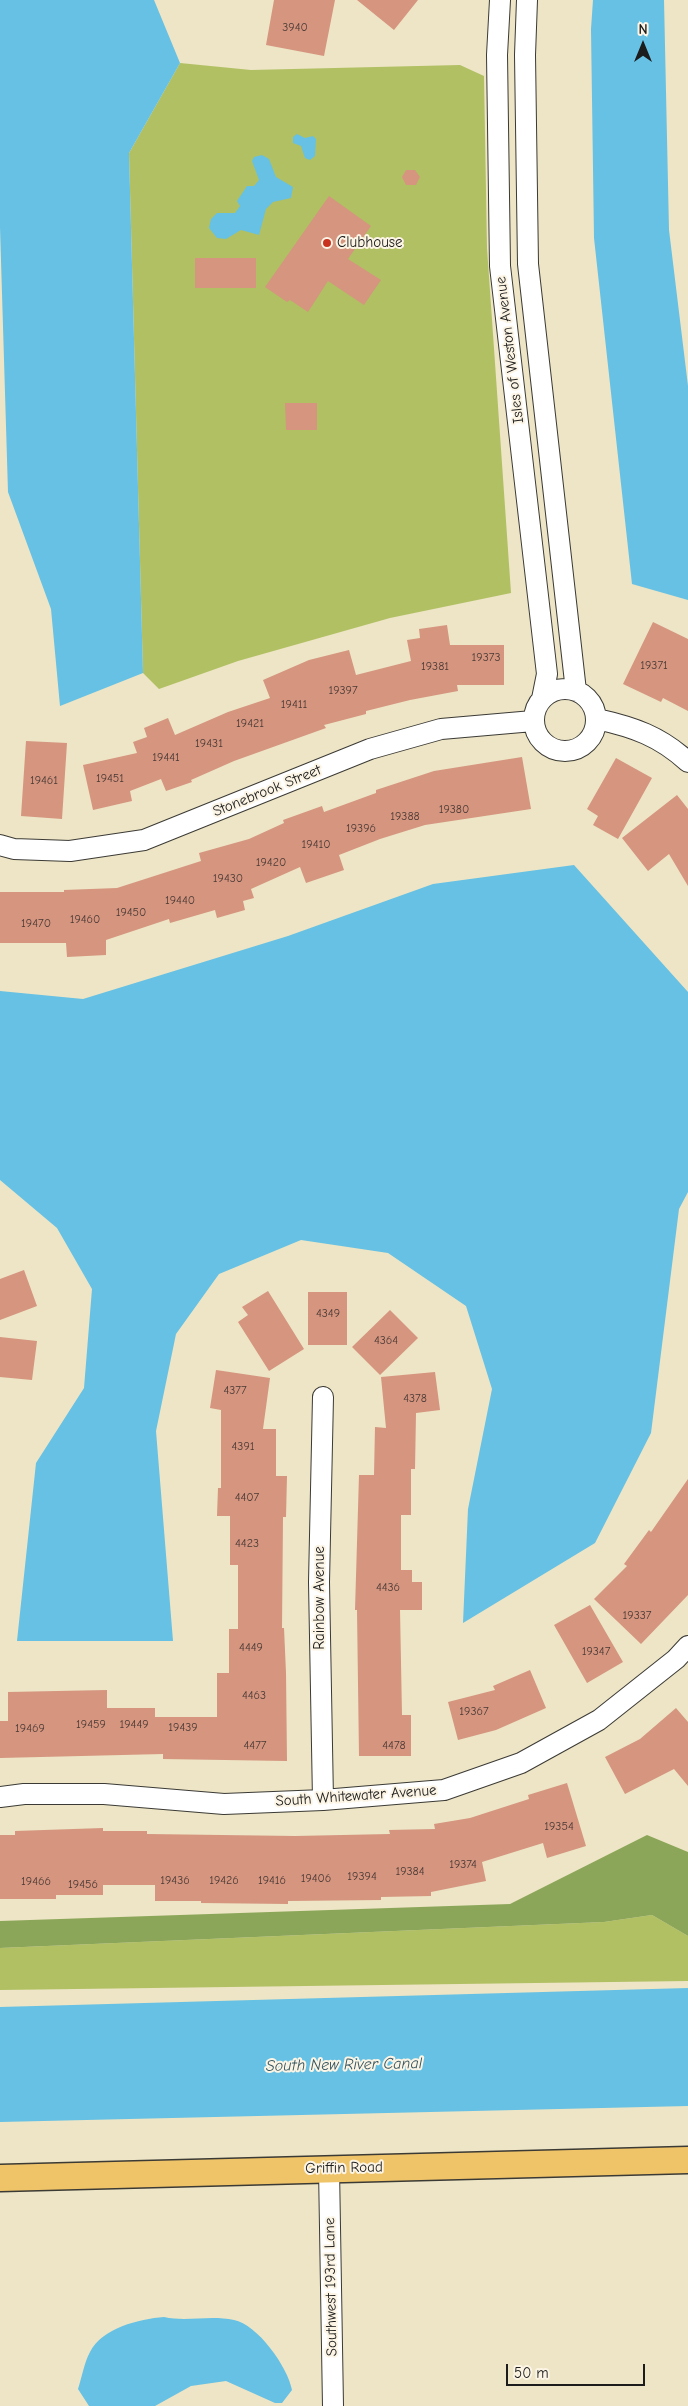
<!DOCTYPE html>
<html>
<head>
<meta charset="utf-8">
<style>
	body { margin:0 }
	#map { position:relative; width:688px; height:2406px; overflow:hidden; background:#ede5c5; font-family:"Comic Neue",sans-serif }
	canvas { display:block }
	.north { position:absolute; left:618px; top:20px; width:50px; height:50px; -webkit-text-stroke:4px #fcf5e5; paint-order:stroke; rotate:0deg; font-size:14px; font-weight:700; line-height:20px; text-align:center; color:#1c1c1c }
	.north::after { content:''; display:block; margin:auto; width:18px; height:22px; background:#1c1c1c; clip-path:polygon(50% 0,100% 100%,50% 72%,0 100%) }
	.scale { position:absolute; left:506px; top:2364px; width:139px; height:22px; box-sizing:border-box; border:2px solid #1c1c1c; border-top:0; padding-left:6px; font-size:15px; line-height:18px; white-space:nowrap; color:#1c1c1c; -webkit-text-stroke:4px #fcf5e5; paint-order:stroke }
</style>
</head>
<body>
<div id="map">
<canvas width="688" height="2406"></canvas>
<div class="north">N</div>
<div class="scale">50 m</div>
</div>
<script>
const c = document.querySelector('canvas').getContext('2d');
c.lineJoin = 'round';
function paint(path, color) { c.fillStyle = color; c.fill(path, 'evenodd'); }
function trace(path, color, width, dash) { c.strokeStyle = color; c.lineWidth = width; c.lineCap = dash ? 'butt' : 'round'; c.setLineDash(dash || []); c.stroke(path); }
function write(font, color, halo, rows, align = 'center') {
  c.font = font + ' "Comic Neue",sans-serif'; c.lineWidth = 4; c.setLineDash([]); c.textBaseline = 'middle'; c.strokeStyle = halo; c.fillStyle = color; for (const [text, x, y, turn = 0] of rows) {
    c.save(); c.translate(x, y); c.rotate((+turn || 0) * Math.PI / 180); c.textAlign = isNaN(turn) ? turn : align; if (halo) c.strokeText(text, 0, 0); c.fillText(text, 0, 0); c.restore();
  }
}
const green = new Path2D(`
	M180,63l71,7 209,-5 24,11 3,172 24,345 -121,25 -152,43 -79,28 -16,-16 -14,-520z
	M652,1915l36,21v45l-688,9v-42l604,-26z`);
const forest = new Path2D(`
	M647,1835l41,17v84l-36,-21 -48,7 -604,26v-27l510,-17z`);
const water = new Path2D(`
	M0,0h154l26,63 -51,90 14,520 -83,33 -9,-97 -43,-117 -8,-265z
	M593,0h71l5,230 19,156v214l-56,-16 -38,-346 -3,-209z
	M297,134l8,4 8,-2 3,3 -1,17 -5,4 -5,-2 -4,-12 -8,-3v-6z
	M262,155l7,4 7,18 17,10 -2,11 -18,4 -7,7 -7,26 -18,-5 -15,9 -9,-1 -8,-10 2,-9 6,-6h18l5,-7 -3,-5 10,-15h7l5,-6 -7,-19 2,-4z
	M574,865l114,127v200l-9,17 -28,224 -56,110 -132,80 5,-114 24,-120 -26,-83 -78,-53 -87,-13 -82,34 -43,60 -20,97 17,210h-156l19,-178 48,-75 8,-99 -35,-61 -57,-48v-189l83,8 205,-63 145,-52z
	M688,1988v118l-688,16v-115z
	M164,2317c22,5 46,-2 70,3 23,4 54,47 58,70l-10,13h-7l-49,-22 -35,5 -36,20h-66l-11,-17c4,-12 6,-26 12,-37 12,-24 49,-33 74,-35z`);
const building = new Path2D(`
	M274,0h61l-11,56 -58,-11z
	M357,0h61l-24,30z
	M406,170h9l5,7 -4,8h-10l-4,-8z
	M329,196l42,30 -23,33 33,21 -17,25 -36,-24 -20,31 -18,-12 -3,2 -22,-15z
	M195,258h61v30h-61z
	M285,403h32v27h-31z
	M653,622l35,17v72l-25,-13 -2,4 -38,-18z
	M447,625l3,20h54v40h-47l1,6 -48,9 -44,11v3l-42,11 2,3 -92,33 -43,19 1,2 -26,9 -5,-12 -31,12 2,10 -39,9 -10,-45 54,-12 -4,-11 14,-5 -3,-9 24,-10 7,17 53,-23 42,-14 -7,-18 46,-20 40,-10 7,25 55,-14 -4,-21 13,-2 -1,-9z
	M26,741l41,2 -5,76 -41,-3z
	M522,757l9,52 -106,16 -45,14 -41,16 5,15 -38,13 -6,-16 -49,22 3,9 -11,3 2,9 -28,8 -2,-8 -45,13 -1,-4 -63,21v15l-39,2 -1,-14h-66v-51h64v-2l53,-2 84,-27 -2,-8 50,-14 35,-16 -1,-3 39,-14 2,6 52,-19v-3l58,-19z
	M616,758l36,20 -34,61 -25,-14 5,-9 -11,-7z
	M677,795l11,14v77l-19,-32 -21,17 -26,-33z
	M24,1270l13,36 -37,14v-41z
	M268,1291l36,58 -35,22 -31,-49 10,-7 -6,-8z
	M308,1292h39v53h-39z
	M390,1310l28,28 -38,37 -28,-28z
	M0,1337l37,4 -5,39 -32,-3z
	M216,1370l54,8 -7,51h13v47h11l-1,41h-3l-1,111h2l2,45 1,88 -124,-2v-5l-163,4v-37h8v-29l99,-2v18h48v9h62v-44h12v-44h9v-64h-8v-49h-13l1,-28h3v-78l-11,-2z
	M435,1372l5,38 -24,3 -1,56h-4v46h-10v55h11v12h10v28h-22l2,105h9v41h-52l-2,-146h-2l4,-135h15l1,-48 11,1 -5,-51z
	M688,1479v116l-47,49 -47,-45 33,-33 -3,-2 25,-34 2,2z
	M590,1605l33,57 -36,21 -33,-58z
	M530,1670l16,38 -50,22 -38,10 -10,-38 47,-12 -2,-4z
	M676,1708l12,14v64l-14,-17 -49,25 -20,-37 35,-18z
	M567,1783l19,63 -39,12 -4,-15 -61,19 4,19 -55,11v4l-50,1v3l-93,1v3l-87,-1v-2h-46v-16h-52v10h-47v4h-56v-64h15v-4l88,-3v3h44v3l148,2 95,-2 -1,-4 46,-1 -1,-5 36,-6 59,-19 -1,-4z`);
const minor = new Path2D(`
	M500,0l-3,55 3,211 47,408 -5,25
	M527,0l-2,55 3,209 48,427
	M534 720a31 31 0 1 1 62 0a31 31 0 1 1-62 0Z
	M597,719c36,8 63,17 91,43
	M0,845l14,4 56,2 74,-11 226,-91 71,-20 92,-8
	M0,1797l24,-3h80l120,10 99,-4 121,-10 77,-27 78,-43 77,-61 12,-13
	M323,1800l-4,-218 4,-185
	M329,2168l4,238`);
const major = new Path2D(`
	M0,2178l688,-18`);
const markers = [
	[327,243,5,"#c8321e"]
];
const numberNames = [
	["3940",295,28],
	["19373",486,658],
	["19371",654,666],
	["19381",435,667],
	["19397",343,691],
	["19411",294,705],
	["19421",250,724],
	["19431",209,744],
	["19441",166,758],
	["19451",110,779],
	["19461",44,781],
	["19380",454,810],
	["19388",405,817],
	["19396",361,829],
	["19410",316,845],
	["19420",271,863],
	["19430",228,879],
	["19440",180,901],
	["19450",131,913],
	["19460",85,920],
	["19470",36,924],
	["4349",328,1314],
	["4364",386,1341],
	["4377",235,1391],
	["4378",415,1399],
	["4391",243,1447],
	["4407",247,1498],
	["4423",247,1544],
	["4436",388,1588],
	["19337",637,1616],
	["4449",251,1648],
	["19347",596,1652],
	["4463",254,1696],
	["19367",474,1712],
	["19459",91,1725],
	["19449",134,1725],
	["19439",183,1728],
	["19469",30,1729],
	["4477",255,1746],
	["4478",394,1746],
	["19354",559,1827],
	["19374",463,1865],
	["19384",410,1872],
	["19394",362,1877],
	["19406",316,1879],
	["19436",175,1881],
	["19426",224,1881],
	["19416",272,1881],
	["19466",36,1882],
	["19456",83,1885]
];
const poiNames = [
	["Clubhouse",337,243]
];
const streetNames = [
	["Isles of Weston Avenue",510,350,-97],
	["Stonebrook Street",267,791,-22],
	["Rainbow Avenue",320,1598,-90],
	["South Whitewater Avenue",356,1796,-4],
	["Griffin Road",344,2168,-1],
	["Southwest 193rd Lane",331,2287,-91]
];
const waterNames = [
	["South New River Canal",344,2065,-1]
];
paint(green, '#b1c063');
paint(forest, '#8ca659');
paint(water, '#66c1e4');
paint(building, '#d5957f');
trace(minor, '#3b3a35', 22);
trace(major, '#3b3a35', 29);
trace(minor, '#fff', 20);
trace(major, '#efc469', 26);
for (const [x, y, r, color] of markers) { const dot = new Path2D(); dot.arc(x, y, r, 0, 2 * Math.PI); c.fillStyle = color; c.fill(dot); trace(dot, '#fcf5e5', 2); }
write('12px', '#4a3a35', null, numberNames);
write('15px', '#1c1c1c', '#fcf5e5', poiNames, 'left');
write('15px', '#1c1c1c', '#fcf5e5', streetNames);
write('italic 16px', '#365662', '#fcf5e5', waterNames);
</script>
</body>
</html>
